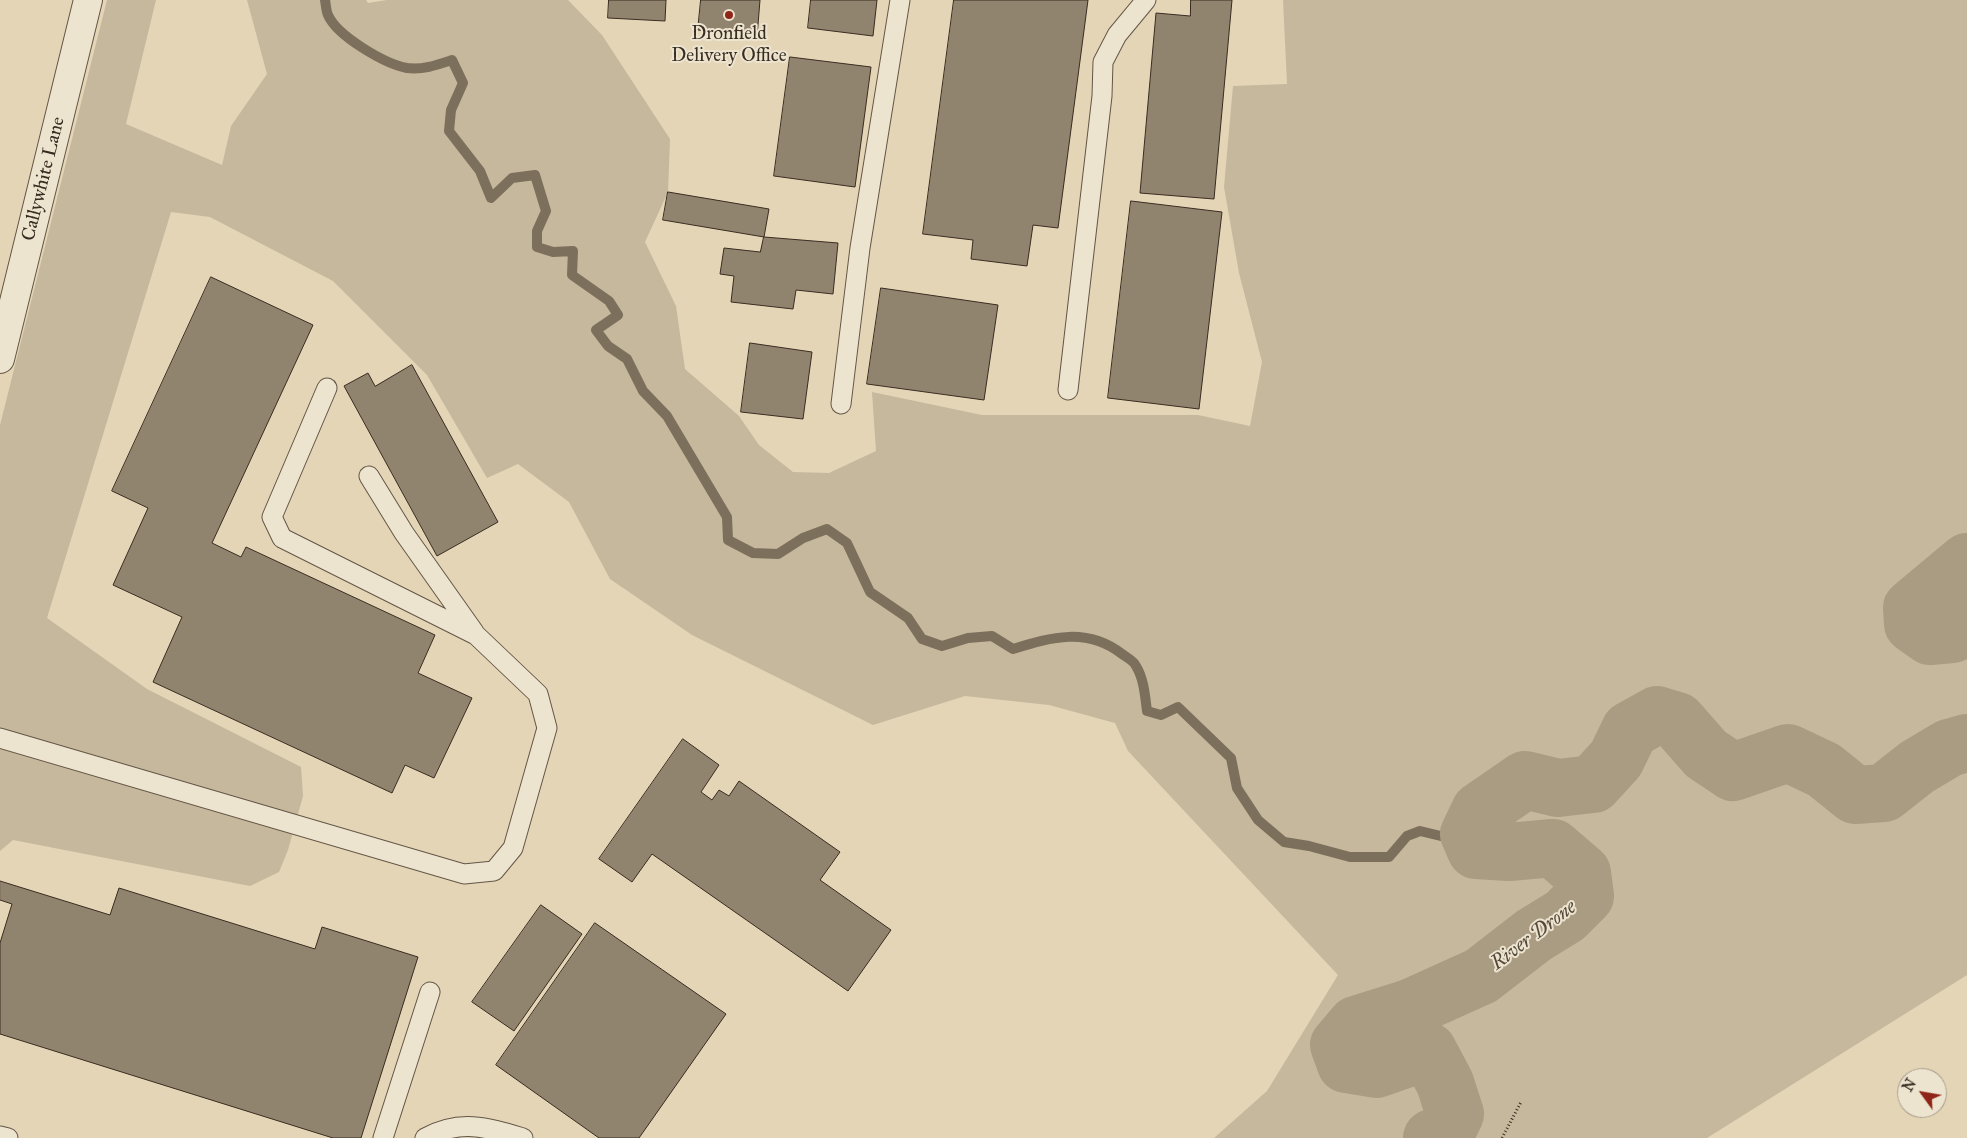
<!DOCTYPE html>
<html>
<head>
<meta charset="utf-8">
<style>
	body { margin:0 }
	#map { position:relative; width:1967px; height:1138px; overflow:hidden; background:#e3d5b6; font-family:"IM FELL Great Primer",serif }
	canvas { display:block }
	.north { position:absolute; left:1897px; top:1068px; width:50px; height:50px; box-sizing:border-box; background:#ede4d0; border:1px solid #a59a8a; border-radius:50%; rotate:302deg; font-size:14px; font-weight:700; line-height:20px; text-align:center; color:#392c21 }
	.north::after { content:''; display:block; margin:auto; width:18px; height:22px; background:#8f2418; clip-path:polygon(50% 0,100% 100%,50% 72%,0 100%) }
</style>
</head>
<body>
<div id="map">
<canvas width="1967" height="1138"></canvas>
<div class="north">N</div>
</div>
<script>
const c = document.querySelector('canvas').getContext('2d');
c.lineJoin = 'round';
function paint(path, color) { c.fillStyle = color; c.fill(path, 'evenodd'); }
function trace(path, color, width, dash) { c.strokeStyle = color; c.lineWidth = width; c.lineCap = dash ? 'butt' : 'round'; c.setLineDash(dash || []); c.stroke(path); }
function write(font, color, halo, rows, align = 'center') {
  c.font = font + ' "IM FELL Great Primer",serif'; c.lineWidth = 4; c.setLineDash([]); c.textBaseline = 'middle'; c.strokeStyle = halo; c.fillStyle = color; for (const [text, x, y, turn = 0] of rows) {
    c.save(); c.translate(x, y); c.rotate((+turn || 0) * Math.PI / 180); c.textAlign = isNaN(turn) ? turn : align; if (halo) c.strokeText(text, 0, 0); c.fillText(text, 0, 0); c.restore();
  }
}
const green = new Path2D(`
	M107,0h49l-30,124 96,41 9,-39 36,-52 -20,-74h119l2,3 19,-3h181l34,35 68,104 -2,53 -23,50 31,64 9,63 54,47 20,29 34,27 36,1 47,-22 -4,-59 110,23h216l52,11 12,-64 -23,-89 -15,-86 9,-101 54,-2 -4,-84h684v975l-260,163h-493l53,-47 71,-116 -210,-224 -13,-28 -66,-18 -84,-9 -92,29 -181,-90 -82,-56 -41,-77 -51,-38 -31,14 -60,-103 -94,-94 -123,-64 -39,-5 -124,406 100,71 154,78 2,29 -15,54 -9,22 -29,14 -237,-46 -13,11v-426z`);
const stream = new Path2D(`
	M325,0c1,5 1,11 3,15 9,21 57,49 79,53 16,2 30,-3 45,-8l11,23 -12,27 -2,21 31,40 11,27 21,-20 23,-3 11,36 -9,20v16l16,5 20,-1 -1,24 37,26 9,14 -22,15 12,16 19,13 16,32 24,25 60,101 1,23 25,13 25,1 25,-16 24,-9 20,14 23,49 38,26 14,21 20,7 26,-8 24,-2 21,13c39,-12 74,-22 109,5 4,3 12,7 14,12 8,13 9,30 11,45l14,4 17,-8 53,51 6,30 21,32 26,22 25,4 41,11h39l18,-21 13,-5 25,6 24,-3`);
const river = new Path2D(`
	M1967,562l-55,46 1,16 17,12 22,-2 15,-6
	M1432,1138l12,-1 11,-23 -10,-31 -17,-32 -52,18 -30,-5 -7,-19 17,-20 54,-17 71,-32 53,-41 31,-19 20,-20 -3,-23 -29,-25 -44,4 -33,-2 -7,-16 11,-23 45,-31 33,8 35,-4 23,-25 14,-29 27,-15 20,6 29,33 27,18 55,-19 36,17 31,25 29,-2 33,-26 32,-19 18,-5`);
const building = new Path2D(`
	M609,0h57l-1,21 -57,-3z
	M701,0h59l-3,37 -59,-7z
	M811,0h66l-4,36 -65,-8z
	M954,0h134l-30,228 -25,-3 -6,41 -56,-7 2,-19 -50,-6z
	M1191,0h41l-18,199 -74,-6 16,-180 34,3z
	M790,57l81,10 -16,120 -81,-11z
	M668,192l101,17 -5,28 -101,-17z
	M1131,201l91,11 -23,197 -91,-11z
	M764,237l74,6 -5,51 -37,-4 -3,19 -62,-7 3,-26 -14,-2 4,-26 36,4z
	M211,277l102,48 -101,218 29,14 5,-10 189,88 -17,38 54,25 -38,80 -29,-13 -13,28 -239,-111 29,-65 -69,-32 35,-77 -36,-17z
	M881,288l117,17 -14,95 -117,-16z
	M750,343l62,9 -9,67 -62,-7z
	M412,365l86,157 -61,34 -93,-170 24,-13 7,13z
	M683,739l36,26 -18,27 11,8 7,-10 10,6 10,-15 101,71 -20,28 71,50 -43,61 -196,-137 -20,28 -33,-23z
	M0,881l110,34 9,-27 196,61 7,-22 96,30 -57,181h-28l-333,-104v-91l12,-39 -12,-4z
	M541,905l41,29 -68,97 -42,-29z
	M595,923l131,91 -87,124h-40l-103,-73z`);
const path = new Path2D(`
	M1502,1138l19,-36`);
const lane = new Path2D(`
	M1068,390l34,-294 1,-34 14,-27 29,-35
	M841,404l19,-156 40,-248
	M369,476l35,57 70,99
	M0,738l464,136 30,-3 19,-23 34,-120 -9,-34 -62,-59 -194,-97 -10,-21 55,-129
	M0,1136l8,2
	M383,1138l47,-146
	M425,1138c35,-19 61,-11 98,0`);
const street = new Path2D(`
	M0,359l88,-359`);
const markers = [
	[729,15,5,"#8f2418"]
];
const poiNames = [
	["Dronfield",729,34],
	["Delivery Office",729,56]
];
const streetNames = [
	["Callywhite Lane",44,179,-76]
];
const waterNames = [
	["River Drone",1534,936,-37]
];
paint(green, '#c6b89d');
trace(stream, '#7c6f5c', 10);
trace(river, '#a99c83', 58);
paint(building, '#91846e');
trace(building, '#392c21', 1);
trace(lane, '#645646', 21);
trace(street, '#645646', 30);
trace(path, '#392c21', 3, [1, 2.5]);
trace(lane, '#ede4d0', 19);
trace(street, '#ede4d0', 28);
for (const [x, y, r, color] of markers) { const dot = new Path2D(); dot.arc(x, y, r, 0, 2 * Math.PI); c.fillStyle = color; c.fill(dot); trace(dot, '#ede4d0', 2); }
write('19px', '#392c21', '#ede4d0', poiNames);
write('19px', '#392c21', '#ede4d0', streetNames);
write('italic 20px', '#55483a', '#ede4d0', waterNames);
</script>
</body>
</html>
